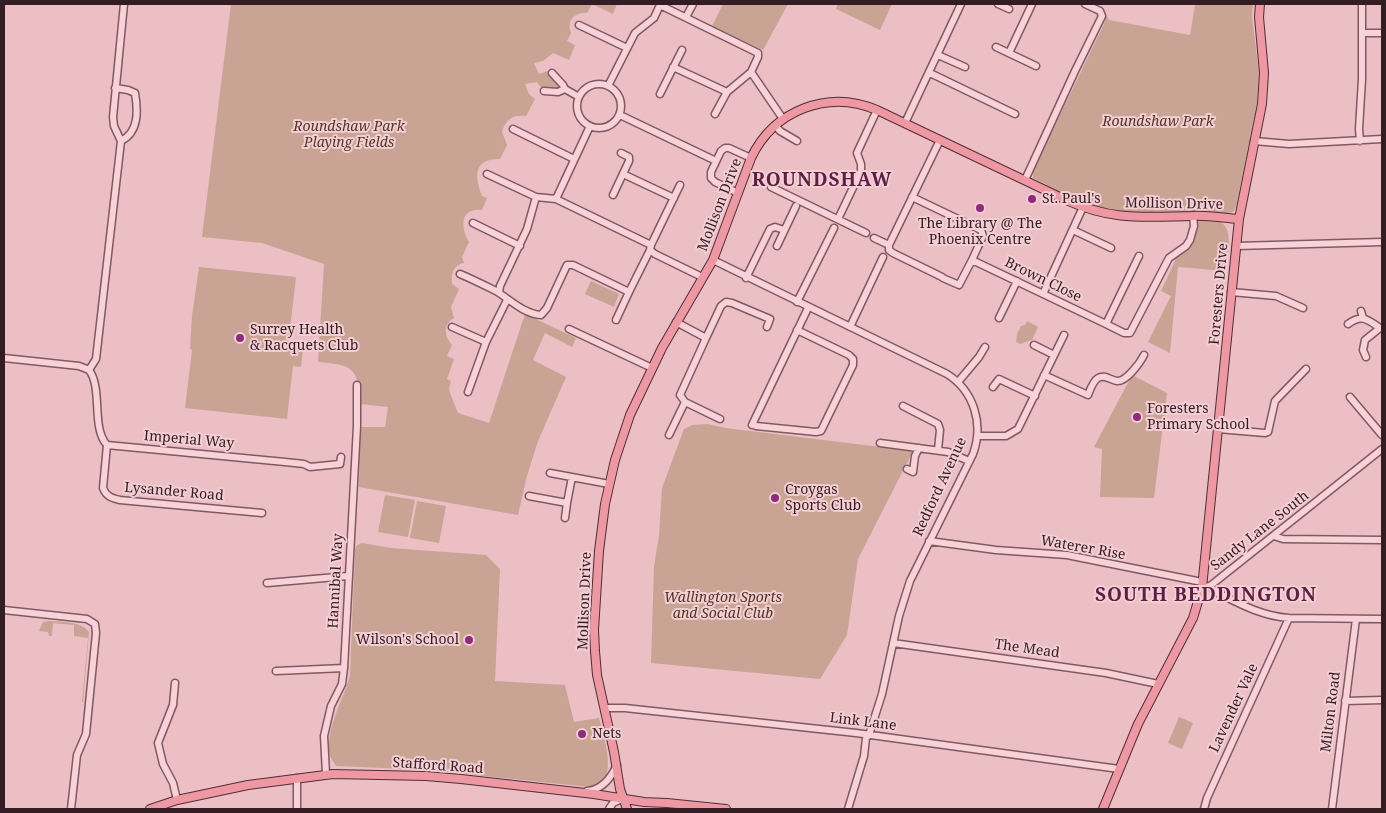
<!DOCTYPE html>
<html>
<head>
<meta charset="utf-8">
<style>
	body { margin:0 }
	#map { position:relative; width:1386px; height:813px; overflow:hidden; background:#ebbfc4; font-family:"Noto Serif",serif }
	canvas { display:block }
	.frame { position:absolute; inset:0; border:5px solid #331c24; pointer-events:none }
</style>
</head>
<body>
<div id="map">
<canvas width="1386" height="813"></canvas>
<div class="frame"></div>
</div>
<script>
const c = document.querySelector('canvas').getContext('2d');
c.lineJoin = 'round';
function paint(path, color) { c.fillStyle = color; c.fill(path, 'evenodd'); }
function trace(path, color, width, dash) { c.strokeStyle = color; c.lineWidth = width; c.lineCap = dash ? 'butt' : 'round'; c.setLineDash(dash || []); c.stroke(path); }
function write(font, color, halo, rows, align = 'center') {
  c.font = font + ' "Noto Serif",serif'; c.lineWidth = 4; c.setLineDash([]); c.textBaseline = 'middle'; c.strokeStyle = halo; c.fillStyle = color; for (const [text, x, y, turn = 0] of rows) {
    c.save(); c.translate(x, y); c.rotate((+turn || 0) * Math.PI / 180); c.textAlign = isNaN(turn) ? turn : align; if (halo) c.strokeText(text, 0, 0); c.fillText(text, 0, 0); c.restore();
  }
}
const green = new Path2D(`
	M231,4h386l-4,10 -21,-10 -5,9c-12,-1 -21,7 -16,20l-4,8 8,4 -6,15 -16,-7 -10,8 -9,2 5,11 9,-3 7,8 4,9 -17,1 -5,-7 -12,2 4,10 6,5 -9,17c-14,-1 -20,3 -24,16l5,13 -7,14c-28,0 -25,18 -18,37l5,2 -5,12c-22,-2 -22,17 -13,32l-7,15 2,6c-11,2 -13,11 -12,21l7,5 -8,18 3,11c-11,6 -10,18 -2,27l-5,11 7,3 -7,20 4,2 -2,7 1,5 8,20 31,10 36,-109 51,24 -4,9 -27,-14 -12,27 33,17 -28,64 -11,35 -9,39 -159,-28 1,-60h25l3,-20 -28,-3c-1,-36 -7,-39 -42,-42l6,-98 -62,-21 -60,-6z
	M723,4h65l-25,46 -51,-24z
	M838,4h54l-12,26 -44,-21z
	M1193,4h60l-1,13 7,56 -2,30 -21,104 -3,5c-12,3 -25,-1 -38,0 -33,1 -67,3 -99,-6 -23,-6 -43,-18 -63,-28v-7l71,-147 2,-9 3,5 81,15 5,-30z
	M1197,219c6,0 13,0 20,2 19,4 10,36 8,50l-47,-4 -8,86 -22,-11 23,-46 -10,-5 14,-30 1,-5 18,-18z
	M199,267l97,10 -8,69 15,2 -2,19 -8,-1 -6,53 -102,-11 7,-58 -2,-1 2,-33z
	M591,281l28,13 -5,13 -29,-13z
	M1027,321l11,6 -6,13 -12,4 -4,-2 1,-8 4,-8 4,-1z
	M1132,375l35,18 -13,105 -54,-1 2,-48 -8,-2z
	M707,424l19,4 187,23 -55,108 -11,76 -27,44 -169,-16 3,-96 5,-32 3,-47 22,-59 8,-4z
	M385,495l30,5 -7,37 -30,-5z
	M417,501l29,5 -7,37 -29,-5z
	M362,543l29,5 95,7 14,14 -5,112 70,4 9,37 25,-4c4,18 23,68 -10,69l-162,-17 -91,-4c-2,-3 -5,-7 -6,-10 -6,-25 14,-57 20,-81l5,-126 2,-4z
	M49,621c12,1 32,0 40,11l-6,70h-1l6,-64 -14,-2v-11l-21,-2 -1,13h-3l-1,-4 -9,-1 4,-9z
	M1179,717l14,6 -11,26 -14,-6z`);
const minor = new Path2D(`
	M998,4l11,5
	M686,17l7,-13
	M579,25l48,23
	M1362,33h20
	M996,47l40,19
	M1009,53l23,-49
	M938,55l27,12
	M673,67l54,25
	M552,73l11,12 2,4
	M930,73l85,41
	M577 106a22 22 0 1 1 44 0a22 22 0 1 1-44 0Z
	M608,86l27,-53 19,-15 6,-13 98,48v4l-7,15 32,47
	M115,88l13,2 7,3c3,18 4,39 -14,48
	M544,91l14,1 7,-3 14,8
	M660,94l22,-44
	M715,114l12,-22 24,-20
	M620,115l96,46
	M905,123l56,-119
	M775,125l5,6 17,10
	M513,129l61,30
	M1254,141l35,3 93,-5
	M1360,141l-1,-12 3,-50v-75
	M487,174l49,23
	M623,174l51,24
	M1025,180l50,-109 27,-55 -2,-5 -15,-7
	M771,187l95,46
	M738,193l-23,-11 -4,-4v-6l10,-21 4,-3h4l22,10
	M613,195l16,-34v-4l-8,-4
	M912,197l69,33 2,6 -11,24 134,64 33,-68
	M556,199l34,-73
	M838,219l23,-48v-7l-4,-11 20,-43
	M473,223l47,23
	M1073,230l38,18
	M874,238l15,7v5l4,3 49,24
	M651,245l29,-60
	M889,245l51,-105
	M777,246l19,-40
	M1236,246l146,-4
	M713,260l234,114c27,17 37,50 26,80l-63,127 -11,35 -17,78 -13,41 -3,3 -2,18 -16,53
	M460,274c12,5 24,11 36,17 13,8 28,23 45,24l6,-7 20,-43h6l56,27 21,-42
	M746,278l24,-49 5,-2 9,3
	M943,278l16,7 13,-25
	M1231,292l45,4 27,12
	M499,293l1,-7 27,-57 9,-32 20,2 95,46 -1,5 5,4 47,23
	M1043,294l40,-87
	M797,302l37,-74
	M1361,311l2,7
	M999,318l18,-37
	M616,320l13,-28
	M676,322l30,16 15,-32 5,-4 6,1 38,16 -3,8
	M1106,324l18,9h6l39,-75 17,-12 4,-6 4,-14 -1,-11
	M1348,324c14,-10 19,-5 32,4
	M452,327l34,15
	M850,327l33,-70
	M569,329l83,39
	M706,338l-26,57 5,7 35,17
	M1034,345l20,10
	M1366,357l-3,-7 2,-10 15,-12h2
	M4,358l75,8 10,4c14,18 2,58 18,75l178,17 19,2 6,3 30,-3 1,-7
	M89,370l7,-11 25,-218 -7,-15 -1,-9 11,-113
	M1044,375l44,20c2,-5 5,-14 10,-17 7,-4 12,2 19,3 9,1 23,-18 27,-26
	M958,382l21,-25 6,-10
	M993,387l6,-8 36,17
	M468,392l18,-50 21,-42
	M1350,397l32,38
	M903,406l35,18 2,6 -2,20
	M752,425l56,-117
	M756,426l60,6 5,-1 32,-66v-6l-4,-4 -52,-25
	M1218,429l47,4 3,-1 7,-31 31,-32
	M669,435l16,-33
	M978,436h28l12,-7 46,-94
	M880,443l68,9 21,9
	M107,445l-4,43c3,8 8,10 17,12l142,13
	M907,469l6,3 2,-16 4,-8
	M550,473l59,11
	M529,496l38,7 -2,15
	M567,503l5,-26
	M1274,536l9,3 99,1
	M929,541l67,9 71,5 135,27
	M267,583l81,-7
	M1210,586l4,5c24,12 47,25 75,27l93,1
	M1202,588l8,-2 172,-137
	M4,610l83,9 8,5 1,9 -10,101 -9,21 -6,54
	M893,643l213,30 52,11
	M276,671l68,-3
	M175,683l-2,22 -15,38 5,21 10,19 4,17
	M1345,701l37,-1
	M605,708h20l231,25 263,36
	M326,774l-2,-38 7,-30 11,-22 2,-16 13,-242v-41
	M297,778v31
	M587,791c15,-1 24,-13 30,-26
	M609,809l4,-6 9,-4
	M1204,809l3,-11 82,-180
	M1332,809l24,-190`);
const major = new Path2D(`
	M150,809l27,-9 71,-15 85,-11 93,2 35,3 133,15 50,8 23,1 59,6
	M627,809l-7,-20 -6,-37 -17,-77 -2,-24 -1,-21 5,-79 6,-47 10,-44 15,-45 32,-67 51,-88 38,-102c23,-48 77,-69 126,-48l189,90c47,21 76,17 126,16 16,-1 31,2 47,3
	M1103,809l35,-85 55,-106 9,-30 37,-369 23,-115 2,-31 -5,-56 1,-13`);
const markers = [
	[1032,199,5,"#8f2b7e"],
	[980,208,5,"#8f2b7e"],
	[240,338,5,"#8f2b7e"],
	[1137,417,5,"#8f2b7e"],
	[775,498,5,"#8f2b7e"],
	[469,640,5,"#8f2b7e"],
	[582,734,5,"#8f2b7e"]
];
const parkNames = [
	["Roundshaw Park",1158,122],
	["Roundshaw Park",349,127],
	["Playing Fields",349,143],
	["Wallington Sports",723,598],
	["and Social Club",723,614]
];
const poiNames = [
	["St. Paul's",1042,199],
	["The Library @ The",980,224,"center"],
	["Phoenix Centre",980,240,"center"],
	["Surrey Health",250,330],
	["& Racquets Club",250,346],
	["Foresters",1147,409],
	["Primary School",1147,425],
	["Croygas",785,490],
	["Sports Club",785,506],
	["Wilson's School",459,640,"right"],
	["Nets",592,734]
];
const streetNames = [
	["Mollison Drive",1174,204,1],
	["Mollison Drive",720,205,-69],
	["Brown Close",1043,280,26],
	["Foresters Drive",1219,294,-85],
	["Imperial Way",189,440,5],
	["Redford Avenue",940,487,-65],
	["Lysander Road",174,492,5],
	["Sandy Lane South",1260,531,-38],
	["Waterer Rise",1083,548,10],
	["Hannibal Way",336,581,-87],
	["Mollison Drive",585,601,-88],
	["The Mead",1027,649,8],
	["Lavender Vale",1234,708,-65],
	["Milton Road",1331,712,-83],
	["Link Lane",863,722,7],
	["Stafford Road",438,766,4]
];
const districtNames = [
	["ROUNDSHAW",822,181],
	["SOUTH BEDDINGTON",1206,596]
];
paint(green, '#c9a494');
trace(minor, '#835865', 9);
trace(major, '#512d3a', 10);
trace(minor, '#f7d2d6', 6);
trace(major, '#ee98a3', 8);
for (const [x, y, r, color] of markers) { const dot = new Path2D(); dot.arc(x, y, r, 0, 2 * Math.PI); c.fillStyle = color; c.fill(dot); trace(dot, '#f3ced2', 2); }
write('italic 14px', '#4f3724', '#f3ced2', parkNames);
write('14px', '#331c24', '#f3ced2', poiNames, 'left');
write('14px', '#331c24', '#f3ced2', streetNames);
c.letterSpacing = '1px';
write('bold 19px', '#5e1e45', '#f3ced2', districtNames);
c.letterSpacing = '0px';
</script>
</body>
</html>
